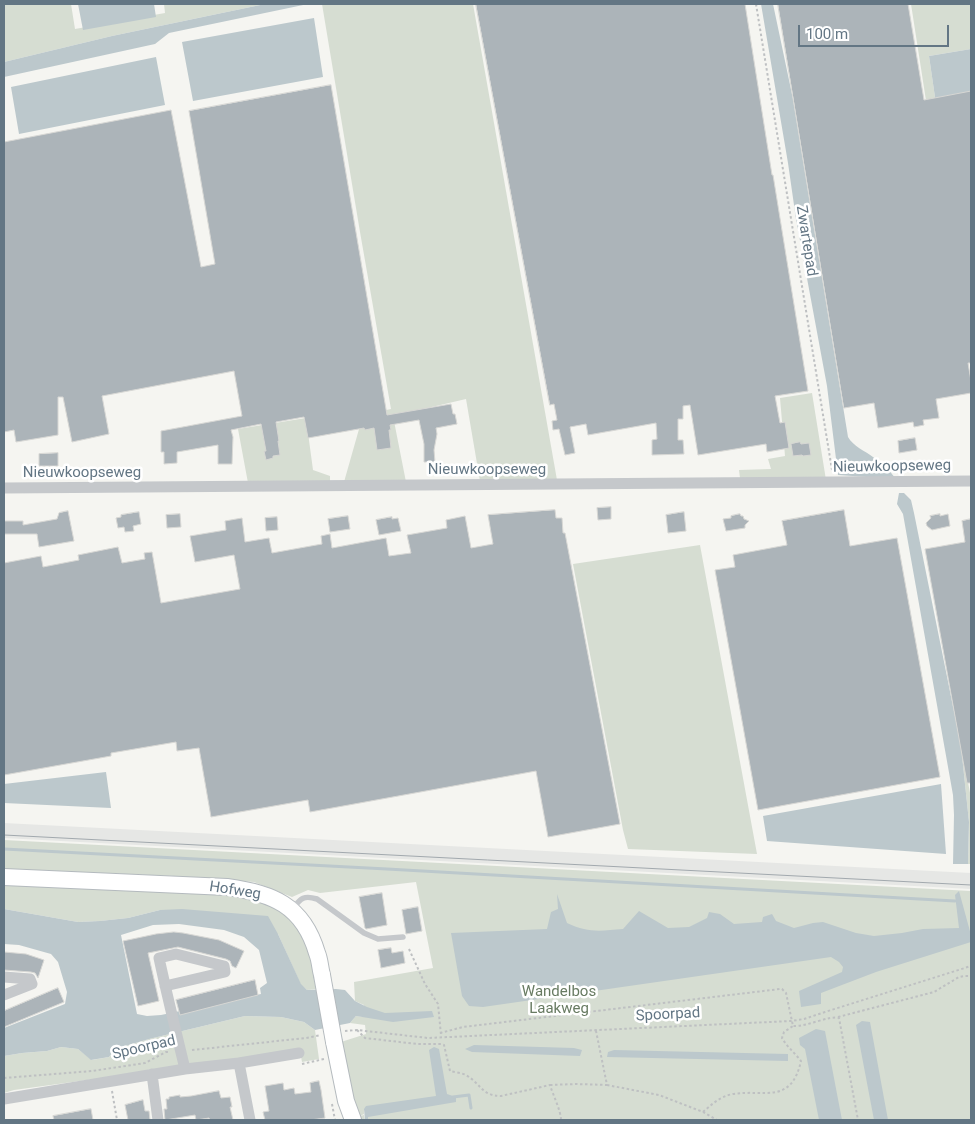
<!DOCTYPE html>
<html>
<head>
<meta charset="utf-8">
<style>
	body { margin:0 }
	#map { position:relative; width:975px; height:1124px; overflow:hidden; background:#f5f5f1; font-family:Roboto,sans-serif }
	canvas { display:block }
	.frame { position:absolute; inset:0; border:5px solid #637684; pointer-events:none }
	.scale { position:absolute; left:798px; top:25px; width:151px; height:22px; box-sizing:border-box; border:2px solid #637684; border-top:0; padding-left:6px; font-size:15px; line-height:18px; white-space:nowrap; color:#637684; -webkit-text-stroke:4px #fff; paint-order:stroke }
</style>
</head>
<body>
<div id="map">
<canvas width="975" height="1124"></canvas>
<div class="frame"></div>
<div class="scale">100 m</div>
</div>
<script>
const c = document.querySelector('canvas').getContext('2d');
c.lineJoin = 'round';
function paint(path, color) { c.fillStyle = color; c.fill(path, 'evenodd'); }
function trace(path, color, width, dash) { c.strokeStyle = color; c.lineWidth = width; c.lineCap = dash ? 'butt' : 'round'; c.setLineDash(dash || []); c.stroke(path); }
function write(font, color, halo, rows, align = 'center') {
  c.font = font + ' Roboto,sans-serif'; c.lineWidth = 5; c.setLineDash([]); c.textBaseline = 'middle'; c.strokeStyle = halo; c.fillStyle = color; for (const [text, x, y, turn = 0] of rows) {
    c.save(); c.translate(x, y); c.rotate((+turn || 0) * Math.PI / 180); c.textAlign = isNaN(turn) ? turn : align; if (halo) c.strokeText(text, 0, 0); c.fillText(text, 0, 0); c.restore();
  }
}
const built = new Path2D(`
	M4,823l967,50v16l-967,-51z`);
const green = new Path2D(`
	M4,4h67l4,25 90,-16 -1,-9h101l-153,32 -108,26z
	M322,4h151l84,476 -77,1 -14,-82 -73,17 13,66h-62l19,-67 28,-6 -31,-177z
	M911,4h60v45l-42,7 7,48 35,-6v3l-43,8 -1,-2z
	M812,393l14,87 -86,-2 -1,-8 32,-1 -3,-10 17,-3 -5,-58z
	M306,418l7,52 17,6v7h-82l-10,-54z
	M700,545l57,309 -129,-5 -5,-19 -50,-266z
	M961,746l10,52v66h-3l1,-42z
	M4,840l967,51v229h-603v-3l-4,-8v5l-4,2 4,-1 1,5h-7l-17,-78 25,-8 -1,-9 -15,-2 6,-7 8,1v-12l-9,-4 -1,-19 79,-14 -17,-86 -96,11 -12,-3 -16,7 -38,-15 -80,-6 -170,-7z
	M4,884l217,8c37,6 69,14 86,51 5,13 8,32 11,46l-11,1 -6,-5 -23,-51 -118,-24 -32,8 -28,3 -22,1 -74,-13z
	M245,1016l36,1 23,5 11,8 4,29 -17,3 -2,-11 -286,39 -10,3v-37l18,-3 25,-2 14,-4 17,2 14,11 17,-3 6,-8 34,-10z`);
const water = new Path2D(`
	M78,4h76l2,13 -73,13z
	M265,4h43l-139,29 -14,11 -151,33v-15l108,-26z
	M761,4h12l20,95 55,338c5,9 17,14 25,20 9,6 16,13 23,22l-58,-4 -11,-89 -31,-167 -8,-56z
	M314,18l9,59 -130,24 -11,-59z
	M971,49v49l-35,6 -7,-48z
	M156,57l9,48 -146,29 -8,-47z
	M899,493h5l7,7 3,13 47,233 8,76 -1,42h-15l1,-49 -1,-20 -50,-281 -6,-10z
	M106,772l5,36 -107,-5v-19z
	M941,784l5,70 -179,-13 -4,-25z
	M959,891l12,44v7l-95,30 -55,21v11l-20,3 -2,-16 43,-19 1,-5 -4,-5 -8,-5 -348,50 -14,-1 -7,-10 -11,-63 96,-4 4,-17 7,-3 -1,-15 10,29c21,10 33,8 56,6l16,-18 29,17 21,-1 18,-9 2,-6 11,2 14,10 28,-2 1,-5 9,-3 4,7 18,7 19,-5 10,-1 33,11 18,3 28,-3 21,-4 36,-1 -4,-33z
	M4,909l74,13 22,-1 28,-3 32,-8 22,-1 86,7 10,18 23,50 6,6 29,-1 9,1 10,11 12,6 18,6 47,-2 2,6 -41,5 -37,-6 -6,7 -35,7 -11,-8 -23,-5 -36,-1 -96,23 -34,10 -6,8 -18,3 -13,-11 -17,-2 -14,4 -25,2 -18,3v-28l61,-24 2,-12 -9,-30 -7,-8 -32,-9 -15,-1zM179,924l45,6 20,7 15,13 8,33 -7,5 1,6 -100,21 -14,1 -10,-2 -16,-79 32,-10z
	M862,1021l8,1 18,98h-14l-18,-95z
	M816,1029l9,2 17,89h-23l-14,-71 -5,-4 -1,-7z
	M474,1045l100,3 8,2 -2,6 -108,-4 -7,-3z
	M434,1047l5,2 8,45 9,3v5l-88,15v3h-3l-1,-11 2,-3 70,-10 -7,-46z
	M614,1050l174,4v7l-181,-4 1,-5z`);
const stream = new Path2D(`
	M4,849l383,20 568,32
	M453,1097l16,-2 2,13`);
const building = new Path2D(`
	M476,4h269l27,171h1l35,216 -33,5 5,27 5,-1 4,26 -22,4 -1,-8 -68,11 -8,-50 -7,1v13h-5v21h5l1,14 -32,1v-15l5,-1 -1,-16 -68,12 -2,-11 -16,3 5,26 -10,2 -6,-26 -6,1 -1,-9 5,-1 -3,-16 -4,1z
	M778,4h130l16,96 47,-9v272h-3l3,18v12l-35,6 3,19 -16,2 1,5 -10,2 -1,-5 -35,6 -4,-25 -30,5z
	M331,85l56,330 64,-11 2,10h2l2,10 -21,4 1,6 -3,16 1,12h-11v-18l-5,-24 -29,5 1,5h-2l2,18 -14,2 -3,-22 -9,2 -1,-2 -56,10 -4,-21 -28,5 3,19h-1l2,14 -7,1v2l-7,2 -2,-9h2l-5,-27 -30,6 2,7 -1,27h-14v-19l-41,7v11l-13,1v-12h-3v-21l81,-15 -8,-45 -132,25 7,38 -37,8 -9,-45h-5v38l-42,7 -2,-12 -10,2v-290l167,-32 30,157 14,-3 -26,-153z
	M915,438l2,12 -18,3 -1,-12z
	M800,442l1,2 8,-1 2,12 -8,1 -1,-1 -9,1 -2,-12z
	M58,453v13h-19v-12z
	M611,507v12l-13,1 -1,-12z
	M555,510l1,8h6l1,15h2l55,291 -72,13 -12,-66 -226,41 -2,-12 -97,17 -12,-69 -22,3 -1,-9 -65,11v3l-107,19v-212l37,-7 2,11 36,-7 -1,-5 40,-8 4,16 23,-4 -1,-6 8,-1 9,51 79,-14 -6,-34 -39,7 -5,-26 36,-6 -1,-9 17,-3 3,24 24,-4 3,15 50,-9 -1,-8 9,-2 2,14 54,-10 3,18 22,-3 -4,-18 40,-7 -1,-8 19,-4 6,32 22,-4 -5,-29z
	M844,510l6,36 47,-8 43,239 -182,33 -43,-240 20,-3 -2,-12 54,-10 -5,-24z
	M68,511l6,30 -35,6 -2,-13h-33v-13h19v4l34,-6 2,-6z
	M139,512l2,12 -8,2 1,5 -9,1 -1,-5 -6,1 -2,-10 5,-1v-2z
	M684,512l2,19 -18,2 -2,-18z
	M180,514l1,13 -14,1 -1,-13z
	M740,514l1,2h2l1,3 5,2 -4,4v3l-19,3 -3,-12 8,-1v-2z
	M940,514v2l8,-2 2,12 -18,4 -5,-4 -1,-3 5,-5 -1,-2z
	M348,516l2,13 -20,3 -2,-13z
	M277,517l1,13 -12,1 -1,-13z
	M392,517v2l6,-1 3,13 -22,4 -3,-15z
	M971,519v264h-4l-42,-234 40,-7 -3,-21z
	M382,893l5,32 -21,4 -1,-1 -6,-31z
	M418,907l4,24 -16,3 -4,-24z
	M174,932l9,1 36,7 25,11 -8,17 -4,-2 -2,-5 -4,-2 -48,-12 -30,6 11,48 -21,5 -15,-65 33,-7z
	M391,948l1,5 11,-2 2,12 -24,5 -3,-18z
	M4,952l22,2 18,6 -6,18 -3,-5 -4,-1 -27,-2z
	M255,980l3,15 -78,20 -4,-15z
	M58,988l6,14 -60,25v-16z
	M319,1081l2,9 4,28 -15,2h-45l-2,-8 6,-1 -4,-25 18,-3 1,7 10,-2 1,6 16,-2 -1,-9z
	M219,1091l2,7 9,-1 2,10h-2l3,13h-23l-1,-2 -13,2 -1,-5 -30,5 -1,-11h3l-1,-10h3v-2l11,-2v2l11,-1z
	M143,1100l2,11h4l1,9h-22l-3,-15z
	M91,1109l2,11h-39l-1,-4z`);
const path = new Path2D(`
	M756,4l76,466
	M409,949l16,35 13,20 3,31
	M838,1017l96,-25 25,-15 5,-1h7
	M357,1030l8,8 52,6h24l3,1 6,26c5,1 12,2 16,4 15,9 16,21 35,21l49,-11c3,10 11,26 11,35
	M345,1031l12,-1 71,8 363,-17 13,-2 21,-7 146,-46
	M440,1033l23,-6 317,-38h2l4,4 7,33c14,1 36,-11 46,-8l19,102
	M192,1050l114,-12 15,-3
	M302,1064l22,-5
	M4,1078l88,-7 53,-8 21,-11h4
	M550,1085l26,-1 31,1 -11,-54
	M607,1085l52,10 44,17 14,8
	M112,1091l5,29
	M332,1104l3,16
	M703,1112c9,-8 18,-16 30,-18 32,-5 58,11 68,-33 -6,-8 -14,-14 -19,-23l2,-6 9,-6`);
const lane = new Path2D(`
	M293,908c8,-10 11,-13 24,-9l47,34 14,6 25,-2`);
const street = new Path2D(`
	M4,488l967,-7
	M4,977l26,2 2,5 -28,11
	M165,986l60,-14 -1,-6 -48,-12 -17,4c8,37 17,74 26,111
	M239,1063l11,57
	M152,1074l6,46
	M4,1099l181,-30 54,-6 60,-10`);
const secondary = new Path2D(`
	M4,877l223,10c45,6 76,18 90,66 3,7 3,15 5,22
	M334,1042l12,59 7,19`);
const tram = new Path2D(`
	M4,835l967,50`);
const secondaryBridge = new Path2D(`
	M322,975l12,67`);
const streetNames = [
	["Zwartepad",806,241,81],
	["Nieuwkoopseweg",892,467,-1],
	["Nieuwkoopseweg",487,470],
	["Nieuwkoopseweg",82,473],
	["Hofweg",235,891,9],
	["Spoorpad",668,1015,-3],
	["Spoorpad",144,1048,-13]
];
const parkNames = [
	["Wandelbos",559,992],
	["Laakweg",559,1009]
];
paint(built, '#e6e7e5');
paint(green, '#d6ddd2');
paint(water, '#bcc8cc');
trace(stream, '#bcc8cc', 3);
paint(building, '#acb4b9');
trace(building, '#d7d7d4', 1);
trace(secondary, '#b4babe', 18);
trace(path, '#bec0c2', 2, [2.5, 2.5]);
trace(lane, '#c5c8cb', 5.5);
trace(street, '#c5c8cb', 11);
trace(secondary, '#fff', 16);
trace(tram, '#a2a9ae', 1);
trace(secondaryBridge, '#b4babe', 18, []);
trace(secondaryBridge, '#fff', 16);
write('15px', '#637684', '#fff', streetNames);
write('15px', '#687b62', '#fff', parkNames);
</script>
</body>
</html>
